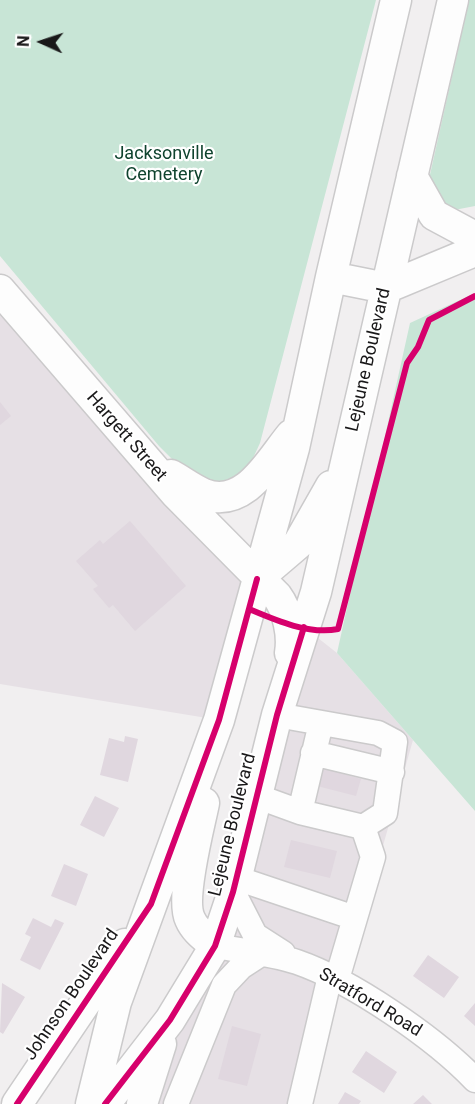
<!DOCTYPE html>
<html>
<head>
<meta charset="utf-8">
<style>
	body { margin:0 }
	#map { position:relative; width:475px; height:1104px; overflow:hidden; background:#f1eff0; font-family:Roboto,sans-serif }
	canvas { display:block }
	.north { position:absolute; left:12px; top:12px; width:60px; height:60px; -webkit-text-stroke:4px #fff; paint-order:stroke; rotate:273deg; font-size:16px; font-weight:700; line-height:24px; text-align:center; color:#191819 }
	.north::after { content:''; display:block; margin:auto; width:21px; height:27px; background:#191819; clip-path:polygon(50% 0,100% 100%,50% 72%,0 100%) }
</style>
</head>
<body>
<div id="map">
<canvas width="475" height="1104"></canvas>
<div class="north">N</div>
</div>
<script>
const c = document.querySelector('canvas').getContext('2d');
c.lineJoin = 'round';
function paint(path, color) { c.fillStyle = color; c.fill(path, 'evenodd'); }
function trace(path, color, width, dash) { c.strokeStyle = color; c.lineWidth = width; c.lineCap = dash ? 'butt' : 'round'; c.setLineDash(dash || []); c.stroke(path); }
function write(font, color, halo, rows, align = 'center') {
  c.font = font + ' Roboto,sans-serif'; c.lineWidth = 4.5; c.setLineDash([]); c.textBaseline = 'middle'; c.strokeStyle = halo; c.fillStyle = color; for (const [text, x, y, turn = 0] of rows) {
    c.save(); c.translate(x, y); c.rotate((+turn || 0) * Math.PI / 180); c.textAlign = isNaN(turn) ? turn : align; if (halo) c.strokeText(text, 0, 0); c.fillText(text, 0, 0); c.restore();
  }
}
const built = new Path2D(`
	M0,290l257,289 -38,141 -219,-36z
	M304,627l33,26 76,87 -61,215 -17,46 -23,103h-207l110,-158z`);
const green = new Path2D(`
	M0,0h376l-116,443 -12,26 -22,16 -37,-9 -30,-30 -159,-190z
	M469,0h6v206l-26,5 -20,-32z
	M475,293v518l-138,-158 73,-330z`);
const building = new Path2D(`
	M0,402l11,14 -11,9z
	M130,521l56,65 -51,45 -22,-26 -4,3 -16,-19 5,-3 -22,-25 24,-21 3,4z
	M125,736l13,3 -10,43 -28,-7 9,-37 15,4z
	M322,768l39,11 -5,17 -39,-10z
	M95,796l24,12 -15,29 -24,-12z
	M291,840l46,11 -7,27 -46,-11z
	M64,864l24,10 -12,32 -25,-10z
	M33,918l18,9 4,-8 9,4 -24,47 -20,-10 11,-23 -6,-3z
	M428,955l31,22 -15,21 -31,-22z
	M2,983l23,14 -22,37 -3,-2z
	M475,1003v23l-11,-10z
	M232,1026l29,8 -14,52 -29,-7z
	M366,1051l31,21 -13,21 -32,-21z
	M345,1092l16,9 -2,3h-21z
	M423,1095l9,9h-19z`);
const minor = new Path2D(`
	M313,753l79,19
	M256,796l44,16 63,15 22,-14 10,-71 -17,-9 -101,-18
	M300,812l21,-89
	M236,878l119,40
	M233,892l22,43 28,18
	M215,946c27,5 56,7 82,16 55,19 138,76 178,118
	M337,979l36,-122 -10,-30
	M176,1104l48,-119 17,-18 20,-13
	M300,1104l30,-128`);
const major = new Path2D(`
	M412,176l22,39 41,22
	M331,277l55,11 89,-37
	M0,290l176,204 101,102c11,15 16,39 13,57
	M171,475c11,6 21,14 33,19 41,16 66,-34 87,-59
	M257,579l41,-35 33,-58
	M204,803c-5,25 -24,95 -14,116 5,12 16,19 25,27
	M17,1104l108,-160
	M91,1104l25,-102 103,-282 75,-272 37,-171 65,-277
	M105,1104l65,-84 45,-74 18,-54 44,-177 39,-123 137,-592
	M142,1104l19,-60`);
const cycleway = new Path2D(`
	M249,609c26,11 60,26 89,20l69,-266 11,-16 11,-27 46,-24
	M17,1104l134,-200 68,-184 38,-141
	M105,1104l65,-84 45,-74 18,-54 44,-177 27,-88`);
const parkNames = [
	["Jacksonville",164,154],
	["Cemetery",164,175]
];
const streetNames = [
	["Lejeune Boulevard",369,360,-77],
	["Hargett Street",126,437,49],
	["Lejeune Boulevard",233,825,-76],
	["Johnson Boulevard",72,995,-56],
	["Stratford Road",370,1003,31]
];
paint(built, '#e6e0e5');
paint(green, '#c8e5d6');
paint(building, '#e0d7df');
trace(minor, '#cbcacb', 27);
trace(major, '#cbcacb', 33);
trace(minor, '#fdfdfd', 24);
trace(major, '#fdfdfd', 30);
trace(cycleway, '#d6006c', 6);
write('18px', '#0f432e', '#fff', parkNames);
write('18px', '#191819', '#fff', streetNames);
</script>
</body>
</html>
